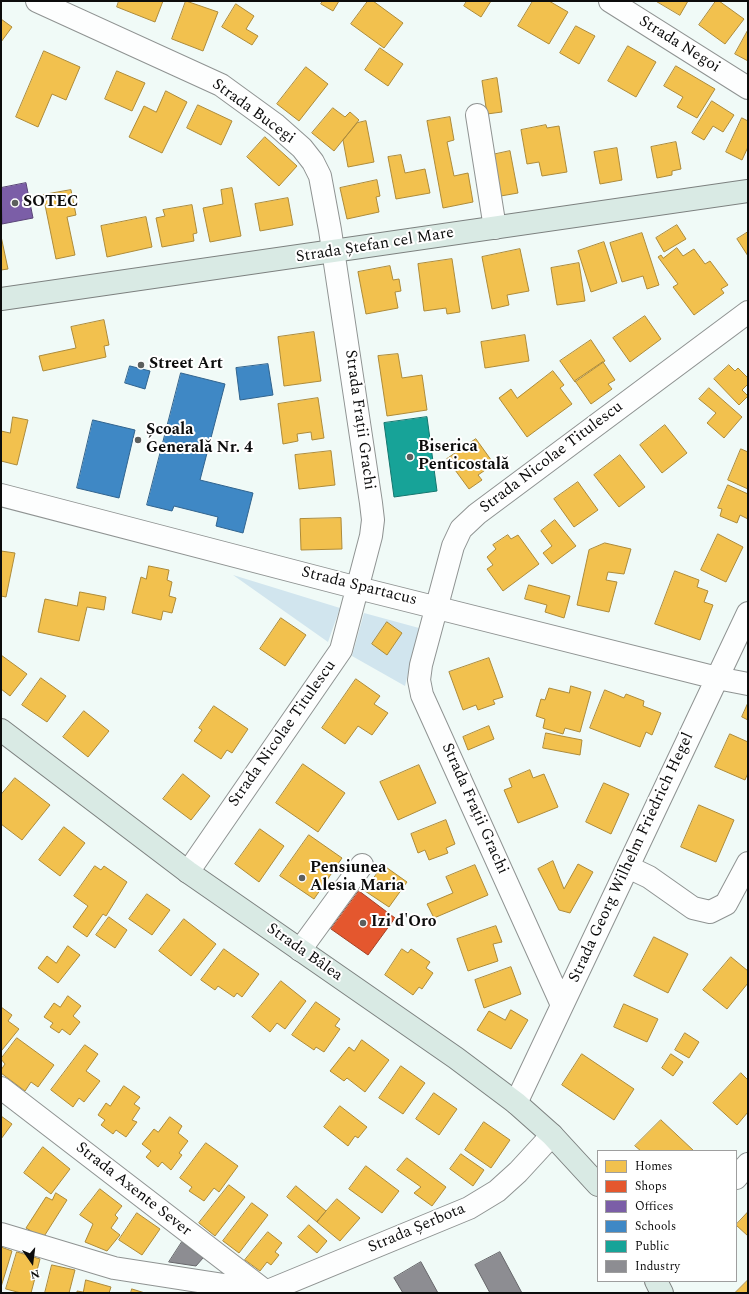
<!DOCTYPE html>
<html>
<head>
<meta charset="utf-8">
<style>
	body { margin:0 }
	#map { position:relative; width:749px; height:1294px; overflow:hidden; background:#f0faf7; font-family:Spectral,serif }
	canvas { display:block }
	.frame { position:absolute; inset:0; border:2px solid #0c0c0c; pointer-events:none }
	.legend { position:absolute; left:597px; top:1150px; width:140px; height:132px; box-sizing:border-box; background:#fff; border:1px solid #9e9e9e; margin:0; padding:5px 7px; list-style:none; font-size:12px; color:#0c0c0c }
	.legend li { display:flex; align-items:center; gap:8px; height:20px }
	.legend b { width:20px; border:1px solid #9e9e9e }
	.north { position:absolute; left:12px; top:1242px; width:40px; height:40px; -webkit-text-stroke:3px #fff; paint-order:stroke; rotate:166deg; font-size:11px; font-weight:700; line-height:16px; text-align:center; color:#0c0c0c }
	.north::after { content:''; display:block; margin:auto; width:14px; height:18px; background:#0c0c0c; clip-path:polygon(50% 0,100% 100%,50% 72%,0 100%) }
</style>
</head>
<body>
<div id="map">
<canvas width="749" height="1294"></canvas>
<div class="frame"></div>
<ul class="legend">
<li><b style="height:11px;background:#f2c14e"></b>Homes</li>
<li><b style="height:11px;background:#e4572e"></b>Shops</li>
<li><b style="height:11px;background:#7b5ea7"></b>Offices</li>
<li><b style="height:11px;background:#3f88c5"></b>Schools</li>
<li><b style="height:11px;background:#17a398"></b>Public</li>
<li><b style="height:11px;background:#8d8d92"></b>Industry</li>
</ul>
<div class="north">N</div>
</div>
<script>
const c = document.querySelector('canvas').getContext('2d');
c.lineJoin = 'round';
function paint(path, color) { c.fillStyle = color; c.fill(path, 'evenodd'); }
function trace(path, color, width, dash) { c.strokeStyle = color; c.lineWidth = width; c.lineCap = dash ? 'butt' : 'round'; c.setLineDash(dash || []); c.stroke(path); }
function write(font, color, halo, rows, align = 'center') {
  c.font = font + ' Spectral,serif'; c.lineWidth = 4; c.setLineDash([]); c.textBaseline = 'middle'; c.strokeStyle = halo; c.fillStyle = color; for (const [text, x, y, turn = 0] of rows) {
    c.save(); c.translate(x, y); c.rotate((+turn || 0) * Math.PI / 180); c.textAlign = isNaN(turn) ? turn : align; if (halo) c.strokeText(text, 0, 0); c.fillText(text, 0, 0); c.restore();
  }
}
const green = new Path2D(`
	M233,575l107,33 -12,34z
	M364,613l55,15 -14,58 -53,-30z`);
const homes = new Path2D(`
	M119,1h44l-8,21 -38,-15z
	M186,1l32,11 -15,39 -31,-12z
	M323,1h16l-6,10 -12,-7z
	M368,1h5l30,22 -19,25 -33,-24z
	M467,1h24l-10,16 -17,-11z
	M533,1h16l19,11 -19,32 -31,-18z
	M656,1h32l-8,14z
	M716,1h3l25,18 -19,25 -26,-19z
	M236,4l18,12 -8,13 12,7 -6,9 -30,-18z
	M1,19l11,8 -11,15z
	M576,26l19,10 -16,28 -19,-11z
	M748,30v31l-13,-7z
	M628,46l28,16 -20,35 -28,-16z
	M380,48l23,16 -15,22 -23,-16z
	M44,51l36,16 -14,33 -14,-6 -14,33 -22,-10z
	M676,66l39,23 -18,29 -20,-11 6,-10 -19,-11z
	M306,67l22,17 -29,37 -22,-17z
	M117,71l28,12 -13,28 -27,-12z
	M497,78l5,34 -15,2 -5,-33z
	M166,91l21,11 -25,51 -33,-16 15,-31 12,6z
	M712,101l22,14 -11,17 -10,-6 -9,14 -12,-7z
	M198,105l34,16 -11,24 -34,-17z
	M333,108l12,9 5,-5 9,8 -25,31 -22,-18z
	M450,117l4,23 -7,2 7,34 14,-3 5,29 -30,6 -16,-87z
	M742,118l6,3v26l-6,13 -16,-8z
	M366,121l8,41 -26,5 -5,-27 14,-17z
	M546,125l1,3 12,-2 8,46 -25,4 -3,-14 -12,2 -6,-34z
	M265,137l32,29 -18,20 -32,-29z
	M676,142l5,27 -9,2v4l-15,3 -6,-31z
	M617,148l5,32 -22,4 -6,-32z
	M510,151l8,42 -23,4 -8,-41z
	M401,155l4,18 20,-4 5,24 -34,6 -8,-42z
	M377,180l3,16 -4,1 3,15 -32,7 -7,-31z
	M232,188l9,48 -31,6 -7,-34 20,-4 -2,-14z
	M71,190l5,25 -9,2 8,38 -19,4 -13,-64z
	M288,198l5,27 -33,6 -5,-27z
	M192,205l5,28 -4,1 1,7 -32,6 -6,-29 9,-2 -2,-6z
	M146,217l6,30 -45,10 -6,-31z
	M677,225l9,14 -22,13 -8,-14z
	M748,232v24l-11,-17z
	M642,233l17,52 -12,4 -4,-13 -21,6 -12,-39z
	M1,236l7,33 -7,1z
	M604,242l13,41 -26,9 -13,-41z
	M677,248l6,8 11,-7 11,15 5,-3 18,24 -7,4 3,4 -30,22 -21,-28 5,-3 -20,-27 3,-2 2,3z
	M520,249l9,42 -22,4 2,10 -17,4 -10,-52z
	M452,259l8,53 -13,2 -1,-6 -22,3 -6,-47z
	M579,263l6,38 -28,4 -6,-37z
	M390,266l3,14 6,-1 2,12 -6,1 3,16 -32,6 -8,-42z
	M645,316l16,23 -31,23 -17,-24z
	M104,320l5,25 -5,1 2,11 -63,14 -4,-15 37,-8 -5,-21z
	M314,332l7,49 -37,5 -6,-49z
	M525,335l4,26 -44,7 -4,-26z
	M591,340l14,21 -30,21 -15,-21z
	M398,354l4,24 20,-3 5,35 -40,6 -9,-60z
	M603,362l12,18 -7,4 4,5 -21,15 -16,-23z
	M729,365l6,6 3,-3 10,10v6l-6,6 6,6 -9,9 -25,-26z
	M553,371l11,14 -4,3 12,16 -45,33 -28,-39 12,-9 6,9z
	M709,388l33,29 -18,21 -17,-15 9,-10 -17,-14z
	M318,398l6,40 -12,2 -1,-8 -14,2 1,7 -15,3 -5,-40z
	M13,417l15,3 -11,45 -16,-4v-30l9,2z
	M665,425l22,28 -25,20 -22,-28z
	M476,439l18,25 -16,11 4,5 -13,9 -22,-30z
	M741,449l7,3v37l-20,-9z
	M331,451l4,34 -36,4 -4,-34z
	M620,455l25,32 -26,20 -25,-32z
	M578,482l20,28 -24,17 -20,-28z
	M728,485l20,9v25l-8,-4 -3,8 -17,-7 2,-7 -4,-1z
	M341,518l1,31 -41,1 -1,-31z
	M555,520l21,26 -24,18 -9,-11 9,-7 -11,-15z
	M718,534l25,13 -17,35 -25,-12z
	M508,535l3,4 7,-4 21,29 -36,27 -16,-22 6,-4 -6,-8 9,-8 -3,-4z
	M605,543l26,6 -7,25 -16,-2 -2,8 11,2 -8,30 -32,-7 12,-55z
	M1,551l14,2 -9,44 -5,-1z
	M149,566l20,4 -2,10 5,2 -3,14 7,2 -4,15 -9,-2 -2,9 -29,-7 9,-36 5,2z
	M675,571l24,9 -2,7 11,4 -4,11 9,3 -13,35 -45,-16z
	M529,585l41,11 -6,22 -19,-6 2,-7 -22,-6z
	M80,592l26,5 -2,13 -17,-3 -8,34 -41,-9 7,-33 32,7z
	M281,618l25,17 -21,31 -25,-17z
	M387,622l15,11 -15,22 -15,-11z
	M1,655l26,19 -17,22 -9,-7z
	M489,658l14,39 -10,3 2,4 -17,6 -2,-5 -13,5 -14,-38z
	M41,678l25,18 -19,26 -25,-17z
	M356,679l24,17 -6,8 14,9 -16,22 -14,-9 -13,18 -23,-16z
	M571,686l20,6 -11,40 -15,-4 -2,6 -20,-6 2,-9 -9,-3 5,-17 4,1 4,-12 20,5z
	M605,690l19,8 2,-4 18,7 -1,5 18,7 -9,22 -6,-3 -6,15 -50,-19z
	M748,703v17l-6,-3z
	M214,706l34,23 -16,24 -5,-3 -6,9 -27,-18 8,-11 -3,-2z
	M84,711l25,20 -21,26 -25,-20z
	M489,726l5,13 -26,11 -5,-13z
	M546,733l36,7 -2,15 -37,-7z
	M730,734l18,8v31l-3,7 -30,-13z
	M303,764l42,29 -27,39 -42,-29z
	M419,765l17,38 -38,17 -18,-38z
	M530,770l3,8 11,-4 14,33 -40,16 -14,-33 8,-3 -3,-8z
	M183,774l27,22 -19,24 -28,-21z
	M15,778l35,27 -28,35 -21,-16v-29z
	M604,783l25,11 -18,40 -25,-12z
	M699,805l35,15 -18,42 -35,-15z
	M446,820l9,24 -9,4 2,5 -19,7 -4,-10 -7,3 -7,-19z
	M64,827l21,16 -25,33 -21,-16z
	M260,829l24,17 -25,36 -24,-18z
	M309,835l33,23 -28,41 -34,-23z
	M553,861l11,28 14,-25 15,8 -23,41 -11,-3 -21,-41z
	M383,865l24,17 -18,25 -24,-16z
	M475,865l13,30 -54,23 -7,-14 26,-11 -7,-16z
	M95,866l6,4 3,-4 23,16 -21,34 -3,-2 -16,23 -14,-10 15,-21 -14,-10z
	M147,894l23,16 -18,25 -23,-16z
	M109,917l18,13 -12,18 -19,-13z
	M184,919l32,25 -25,32 -32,-25z
	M496,926l6,16 -9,2 5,17 -30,10 -11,-32z
	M654,937l34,17 -20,39 -34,-17z
	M68,946l12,9 -22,28 -20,-15 9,-12 9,7z
	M224,949l35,25 -17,23 -5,-4 -3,4 -16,-11 -3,4 -14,-10z
	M402,949l6,4 3,-4 19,13 -4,6 7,5 -11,16 -3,-2 -6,8 -28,-20z
	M731,957l17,14v12l-21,26 -24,-19z
	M511,967l10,27 -37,14 -9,-28z
	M281,981l25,20 -21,28 -8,-6 -7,9 -18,-15z
	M68,996l13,10 -8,10 7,6 -10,13 -8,-6 -3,4 -9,-6 3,-4 -9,-6 10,-14 6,4z
	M316,1002l24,17 -5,7 5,3 -16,23 -8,-5 -2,3 -22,-15z
	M624,1004l34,15 -11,23 -33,-15z
	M1,1007l11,8 -4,6 11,8 -17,21z
	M511,1010l17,10 -17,29 -34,-19 12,-19 16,9z
	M685,1033l14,9 -10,16 -14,-8z
	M17,1038l37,27 -16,22 -7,-5 -6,9 -24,-18v-3l4,-6 -4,-5z
	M362,1040l27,20 -24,32 -18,-14 -3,3 -14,-10 19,-24 5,4z
	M85,1045l13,9 -12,17 14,10 -16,21 -5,-4 -6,9 -22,-17z
	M582,1054l52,35 -20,31 -52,-35z
	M671,1054l12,8 -10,14 -11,-8z
	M401,1066l24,17 -22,31 -24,-16z
	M741,1073l7,7v32l-11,13 -24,-22z
	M124,1086l16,11 -6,7 6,4 -8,12 5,2 -11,15 -10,-7 -3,4 -12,-9 4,-5 -7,-5 8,-12 4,3z
	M434,1093l23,16 -18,26 -23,-16z
	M340,1106l27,21 -9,11 -3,-2 -7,10 -24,-19z
	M1,1116l11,8 -11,15z
	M170,1117l12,9 -4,7 10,8 -9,12 3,2 -11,15 -9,-8 -4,5 -12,-10 5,-6 -9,-7 12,-15 4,3z
	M661,1120l33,31h-53l-6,-5z
	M484,1122l26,18 -19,28 -26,-18z
	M206,1143l32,23 -19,26 -5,-4 -10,13 -15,-10 3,-4 -12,-9z
	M43,1147l27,22 -19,25 -27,-21z
	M461,1154l23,16 -11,16 -23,-17z
	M407,1158l39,29 -14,19 -18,-13 7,-6 -24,-17z
	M366,1166l33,25 -17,22 -33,-24z
	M229,1185l16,12 -30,39 -16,-13z
	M296,1186l30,25 -9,11 -30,-25z
	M100,1189l22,17 -7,9 3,3 -7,10 9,7 -13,16 -22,-9 8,-18 -13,-9z
	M56,1193l11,7 -24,38 -17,-10 20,-31 6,3z
	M337,1199l23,19 -20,23 -23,-19z
	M252,1203l16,12 -29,38 -16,-12z
	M748,1212v24l-12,-11z
	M137,1213l23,16 -18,26 -23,-15z
	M309,1225l18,16 -10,12 -19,-16z
	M268,1232l14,11 -7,9 4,3 -8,10 -4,-3 -7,9 -15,-11z
	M1,1247l11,4 -11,36z
	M17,1252l23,7 -9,34h-10l-15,-4z
	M52,1265l23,5 -6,23h-24z
	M86,1280l25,7 -2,6h-32v-2l6,1z
	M748,1280v13h-13z
	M132,1289l13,4h-14z`);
const shops = new Path2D(`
	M359,891l36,27 -27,37 -37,-26z`);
const offices = new Path2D(`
	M26,183l7,35 -31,6 -1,-36z`);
const schools = new Path2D(`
	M268,364l5,31 -33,5 -4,-32z
	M130,366l20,5 -5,18 -20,-6z
	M181,373l44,11 -25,96 53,13 -10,40 -27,-7 2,-9 -44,-11 -2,5 -25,-6z
	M93,420l42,10 -16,68 -42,-10z`);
const public = new Path2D(`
	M427,417l10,74 -43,6 -10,-74z`);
const industry = new Path2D(`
	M182,1242l21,16 -7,8 -27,-4z
	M500,1252l22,41h-32l-15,-28z
	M421,1262l17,31h-35l-9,-15z`);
const minor = new Path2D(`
	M37,1l184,84 55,40 26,23 11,14 7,14 10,54 41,273 2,17 -2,16 -30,114 -153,222
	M610,1l138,87
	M477,115l18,113
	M1,495l357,93 359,90 31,6
	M628,867l21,10 44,31 17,4 16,-8 22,-41
	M300,950l62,-85
	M562,1005l-140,-310 -3,-15 2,-15 32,-119 8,-17 16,-15 271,-202
	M1,1088l264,203
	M516,1103l232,-490
	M736,1178l12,-14
	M1,1234l113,34 149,23
	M263,1293l206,-85 28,-17 21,-19 34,-37`);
const major = new Path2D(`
	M1,299l747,-108
	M1,730l187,142 268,186 60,45 36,32 46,50
	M656,1281l6,12`);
const markers = [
	[15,203,4,"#5c5f5e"],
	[141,365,4,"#5c5f5e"],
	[138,440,4,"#5c5f5e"],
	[410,457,4,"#5c5f5e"],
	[302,878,4,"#5c5f5e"],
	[363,923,4,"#5c5f5e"]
];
const streetNames = [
	["Strada Negoi",679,45,32],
	["Strada Bucegi",253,112,36],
	["Strada Ștefan cel Mare",375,246,-9],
	["Strada Frații Grachi",359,420,82],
	["Strada Nicolae Titulescu",552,458,-37],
	["Strada Spartacus",359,587,14],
	["Strada Nicolae Titulescu",283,734,-55],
	["Strada Frații Grachi",474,809,66],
	["Strada Georg Wilhelm Friedrich Hegel",632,858,-65],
	["Strada Bâlea",304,953,35],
	["Strada Axente Sever",133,1190,38],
	["Strada Șerbota",417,1229,-23]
];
const poiNames = [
	["SOTEC",23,203],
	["Street Art",149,365],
	["Școala",146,431],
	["Generală Nr. 4",146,449],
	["Biserica",418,448],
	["Penticostală",418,466],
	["Pensiunea",310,869],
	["Alesia Maria",310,887],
	["Izi d'Oro",371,923]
];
paint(green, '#d1e5ee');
paint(homes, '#f2c14e');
trace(homes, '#ad8b3a', 1);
paint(shops, '#e4572e');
trace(shops, '#a34024', 1);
paint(offices, '#7b5ea7');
trace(offices, '#5a4578', 1);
paint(schools, '#3f88c5');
trace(schools, '#30638e', 1);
paint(public, '#17a398');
trace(public, '#14766e', 1);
paint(industry, '#8d8d92');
trace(industry, '#66666a', 1);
trace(minor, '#8f9392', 24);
trace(major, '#7c807f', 24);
trace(minor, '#fdfefe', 22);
trace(major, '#d9eae4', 22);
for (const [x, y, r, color] of markers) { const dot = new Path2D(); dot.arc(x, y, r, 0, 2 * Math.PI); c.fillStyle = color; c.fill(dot); trace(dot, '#fff', 1.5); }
write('16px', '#0c0c0c', '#fff', streetNames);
write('bold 16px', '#0c0c0c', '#fff', poiNames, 'left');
</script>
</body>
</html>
